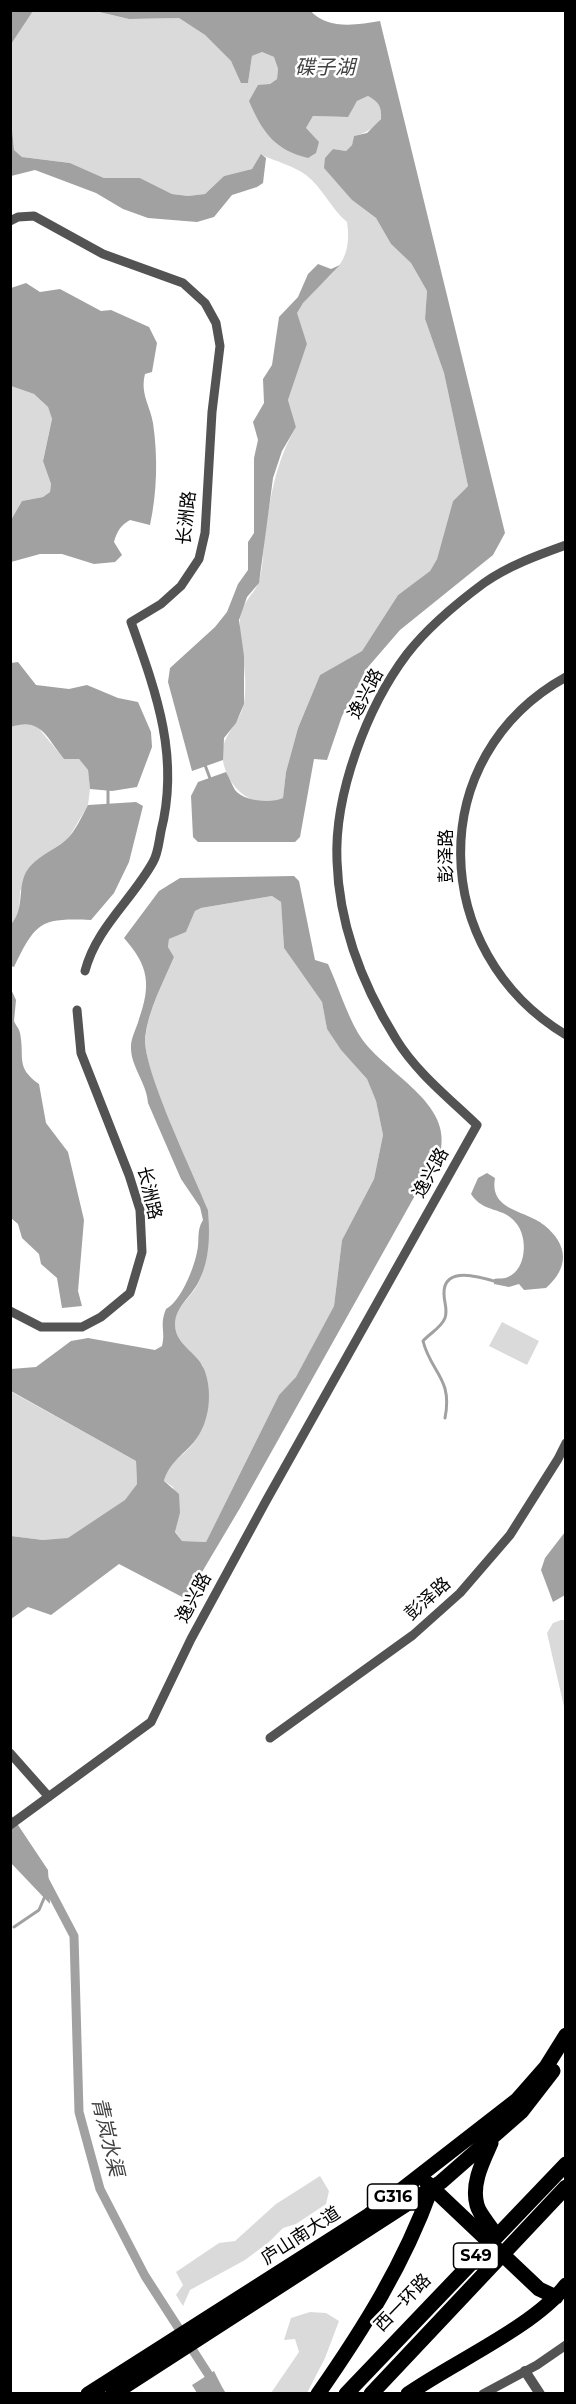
<!DOCTYPE html>
<html>
<head>
<meta charset="utf-8">
<style>
	body { margin:0 }
	#map { position:relative; width:576px; height:2404px; overflow:hidden; background:#fff; font-family:Montserrat,sans-serif }
	canvas { display:block }
	.frame { position:absolute; inset:0; border:12px solid #000; pointer-events:none }
</style>
</head>
<body>
<div id="map">
<canvas width="576" height="2404"></canvas>
<div class="frame"></div>
</div>
<script>
const c = document.querySelector('canvas').getContext('2d');
c.lineJoin = 'round';
function paint(path, color) { c.fillStyle = color; c.fill(path, 'evenodd'); }
function trace(path, color, width, dash) { c.strokeStyle = color; c.lineWidth = width; c.lineCap = dash ? 'butt' : 'round'; c.setLineDash(dash || []); c.stroke(path); }
function write(font, color, halo, rows, align = 'center') {
  c.font = font + ' Montserrat,"Noto Sans SC",sans-serif'; c.lineWidth = 5; c.setLineDash([]); c.textBaseline = 'middle'; c.strokeStyle = halo; c.fillStyle = color; for (const [text, x, y, turn = 0] of rows) {
    c.save(); c.translate(x, y); c.rotate((+turn || 0) * Math.PI / 180); c.textAlign = isNaN(turn) ? turn : align; if (halo) c.strokeText(text, 0, 0); c.fillText(text, 0, 0); c.restore();
  }
}
const green = new Path2D(`
	M33,11h62l34,8 50,-1 26,17 26,26 11,22h6l4,-27 10,-4 12,5 4,12 -1,10 -7,5 36,44 7,-12 34,1 10,-16 11,-5c28,15 9,35 -14,40l-2,9 -6,6 -14,-2 20,51 24,18 15,26 20,19 16,28 -2,28 19,54 24,113 -15,15 -16,58 -7,12 -32,24 -36,56 -42,24 -22,53 -12,44 -3,27c-28,13 -55,-10 -60,-38 -4,-26 16,-34 21,-58 5,-28 -5,-54 -4,-82 0,-18 15,-27 19,-40 4,-13 4,-28 5,-41 6,-41 11,-77 32,-113l-8,-27 19,-56 -11,-31c21,-37 59,-38 51,-91 -16,-13 -24,-34 -41,-47 -12,-9 -31,-14 -44,-20l-10,14 -28,7 -19,18 -17,2 -16,-2 -32,-16h-36l-34,-15 -48,-6 -8,-7 -3,-31 -1,-75z
	M11,386l23,8 14,13 4,12 -9,41 8,24 -1,8 -7,5 -21,4 -11,19z
	M25,722l11,3 28,34h15l9,11 2,19 -2,16 -20,34 -15,10 -33,42 -1,24 -8,9v-197z
	M272,896l9,6 3,46 38,54 5,27 14,21 26,29 9,22 7,34 -9,44 -32,61 -8,66 -38,72 -17,17 -73,147 -24,-1 -7,-10 5,-18 -7,-26 -9,-6c6,-22 19,-23 31,-40 15,-21 9,-51 8,-75 -13,-14 -37,-33 -25,-55 6,-10 15,-17 20,-27 9,-17 12,-55 10,-74 -14,-34 -65,-140 -63,-171 3,-29 18,-56 29,-82l-6,-10 1,-8 17,-7 9,-21 6,-3z
	M502,1322l37,19 -12,24 -38,-19z
	M10,1391l126,70 1,23 -12,17 -57,38 -25,1 -32,-4z
	M561,1620h5l-1,91 -18,-78 6,-10z
	M320,2176l9,15 -3,13 -30,20 -13,4 -14,14 -24,18 -55,30 -7,16 -7,-11 7,-10 -7,-13 43,-29 16,-2 41,-37z
	M310,2312l16,1 13,8 -14,37 -18,35h-36l28,-41 -4,-13 -11,1 7,-22z`);
const water = new Path2D(`
	M11,10l22,1 -22,33 -1,-33z
	M310,10c16,20 47,15 70,11l125,512 -12,22 -93,75 -32,37 -26,49 -15,44 -13,-1 -14,78 -5,5h-97l-5,-5 -2,-41 7,-14 28,-10c3,5 6,13 9,18 8,11 36,14 48,8l3,-26 12,-44 22,-53 42,-24 36,-56 32,-24 7,-12 16,-58 15,-15 -24,-113 -19,-54 2,-28 -16,-28 -20,-19 -15,-26 -24,-18 -28,-32 1,-10 8,-9 13,2 6,-6 2,-9 13,-3 14,-14c1,-12 -2,-17 -13,-23l-11,5 -9,16 -35,-1 -7,12 13,14 -3,11 -8,5c-34,-8 -46,-27 -59,-57l9,-16 12,-1 7,-5 1,-10 -4,-12 -12,-5 -10,4 -4,27h-7l-10,-22 -26,-26 -26,-17 -50,1 -34,-8z
	M11,119l3,31 8,7 48,6 34,15h36l32,16 16,2 17,-2 19,-18 28,-7 9,-15 5,4 -3,25 -6,4 -25,8 -18,22 -17,5 -49,-4 -25,-9 -27,-16 -61,-23 -24,6z
	M318,264l13,5 9,-4 -37,38 -6,10 10,31 -19,56 8,27 -14,24 -9,27 -14,105 -12,14 -8,23 5,36v48l-8,19 -12,15 -1,22 -31,11 -24,-89 2,-14 45,-41 12,-15 11,-28 10,-14v-28l6,-9v-75l4,-18 -5,-18 11,-19 -1,-24 9,-14 7,-48 19,-20 10,-23z
	M26,283l14,9 20,-3 41,22 10,-1 38,17 8,16 -5,29 -7,2c-5,20 5,31 8,49 5,34 4,69 -3,102l-20,-5c-9,5 -13,11 -16,22l8,13 -7,7 -21,2 -32,-10h-22l-29,8v-42l11,-19 21,-4 7,-5 1,-8 -8,-23 9,-42 -4,-12 -14,-13 -23,-8v-98z
	M18,662l18,23 33,4 18,-4 31,13 20,4 13,30 1,15 -15,40 -25,4 -22,-2 -2,-19 -9,-11h-15c-18,-22 -23,-42 -53,-32v-64z
	M136,802l7,4 -14,56 -15,31 -23,27c-51,-2 -55,2 -77,47l-3,-1v-42c14,-15 6,-34 15,-52 9,-15 27,-21 40,-32 9,-8 16,-24 22,-35z
	M294,876l5,5 16,79 13,4c10,22 18,48 30,69 23,39 92,66 83,116l-201,359 -54,91 -67,-35 -68,51 -23,-8 -17,12v-83l32,4 25,-2 57,-38 12,-16 -1,-23 -125,-70v-22l25,-2 35,-26 17,-3 67,12 7,-4c4,-15 -3,-20 4,-37 15,-8 28,-41 31,-57 3,-12 -1,-21 6,-32l-3,-13 -19,-28 -33,-76c-1,-20 -18,-37 -17,-57 0,-8 6,-19 8,-27 12,-34 10,-53 -15,-81l35,-47 21,-13zM272,896l9,6 3,46 38,54 5,27 14,21 26,29 9,22 7,34 -9,44 -32,61 -8,66 -38,71 -17,18 -73,147 -24,-1 -7,-9 5,-19 -1,-19 -15,-13c5,-18 18,-25 30,-39 16,-19 19,-51 10,-73 -7,-17 -29,-24 -29,-45 0,-17 17,-28 24,-43 11,-21 11,-48 9,-71 -14,-35 -65,-140 -63,-172 3,-28 18,-55 29,-81l-6,-10 1,-8 17,-7 9,-21 6,-3z
	M10,987l6,13 -2,21c2,5 5,7 6,12 5,25 -5,34 19,51l7,39 22,29 16,68 -6,71 4,15 -20,2 -5,-30 -16,-14 -2,-10 -17,-16 -4,-14 -7,-6z
	M487,1173l8,5c-6,33 31,32 49,47 25,20 25,43 2,63l-22,2 -5,-6 -10,3 -15,-3v-5c4,-1 11,0 14,-2 19,-8 20,-40 8,-54 -13,-17 -32,-9 -45,-29l7,-16z
	M565,1532v63l-12,7 -12,-32 4,-12z
	M10,1813l38,57 2,34 -39,-41z
	M214,2371l11,22h-28l-5,-8z`);
const stream = new Path2D(`
	M205,765l6,16
	M108,786v21
	M445,1418c8,-40 -14,-45 -22,-77 7,-8 18,-13 22,-23 3,-9 -1,-15 -1,-24 -1,-29 37,-17 53,-12
	M14,1927l25,-17 6,-14`);
const canal = new Path2D(`
	M44,1879l30,57 5,176 21,77 45,87 76,118`);
const minor = new Path2D(`
	M10,221l8,-4 16,-1 69,38 80,29 22,20 11,20 4,23 -8,66 -7,121 -6,26 -18,27 -20,18 -30,18c25,70 49,134 30,209 -2,10 -3,23 -8,31 -21,38 -57,66 -68,109
	M566,677c-143,79 -138,275 0,358
	M10,1311l31,16h41l19,-10 29,-24 12,-41 -2,-42 -11,-35 -48,-122 -4,-43
	M270,1738l143,-103 47,-42 50,-58 48,-76 8,-16
	M10,1753l39,44
	M10,1825l141,-103 40,-83 75,-138 211,-376c-28,-27 -61,-53 -81,-86 -33,-53 -57,-115 -59,-178 -3,-67 30,-154 70,-207 21,-27 50,-51 77,-71 24,-17 54,-28 82,-38
	M483,2394l54,-29 29,-20`);
const tertiary = new Path2D(`
	M525,2371l15,23`);
const trunk = new Path2D(`
	M491,2143c-8,18 -20,41 -14,62 2,9 13,20 18,29
	M427,2183l112,106 17,8
	M88,2394l281,-179 148,-115 29,-33 20,-32
	M113,2394l328,-212 81,-71 31,-40
	M318,2394c46,-66 86,-130 113,-205
	M346,2394l220,-230
	M371,2394l195,-207
	M408,2394c44,-31 127,-68 158,-109`);
const shields = [
	[393,2197,51],
	[476,2256,45]
];
const shieldNames = [
	["G316",393,2197],
	["S49",476,2256]
];
const streetNames = [
	["长洲路",187,518,-84],
	["逸兴路",366,694,-62],
	["彭泽路",447,856,-90],
	["逸兴路",431,1173,-61],
	["长洲路",149,1193,77],
	["逸兴路",194,1598,-62],
	["彭泽路",428,1599,-42],
	["庐山南大道",301,2236,-33],
	["西一环路",403,2303,-46]
];
const waterNames = [
	["碟子湖",325,68],
	["青岚水渠",107,2137,77]
];
paint(green, '#dadada');
paint(water, '#a1a1a1');
trace(stream, '#a1a1a1', 3);
trace(canal, '#a1a1a1', 9);
trace(minor, '#535353', 9);
trace(tertiary, '#535353', 10);
trace(trunk, '#000', 15);
for (const [x, y, w] of shields) { const box = new Path2D(); box.roundRect(x - w / 2, y - 13, w, 26, 4.5); c.fillStyle = '#fff'; c.fill(box); trace(box, '#000', 1.5); }
write('bold 16px', '#000', null, shieldNames);
write('18px', '#000', '#fff', streetNames);
write('italic 20px', '#424242', '#fff', waterNames);
</script>
</body>
</html>
